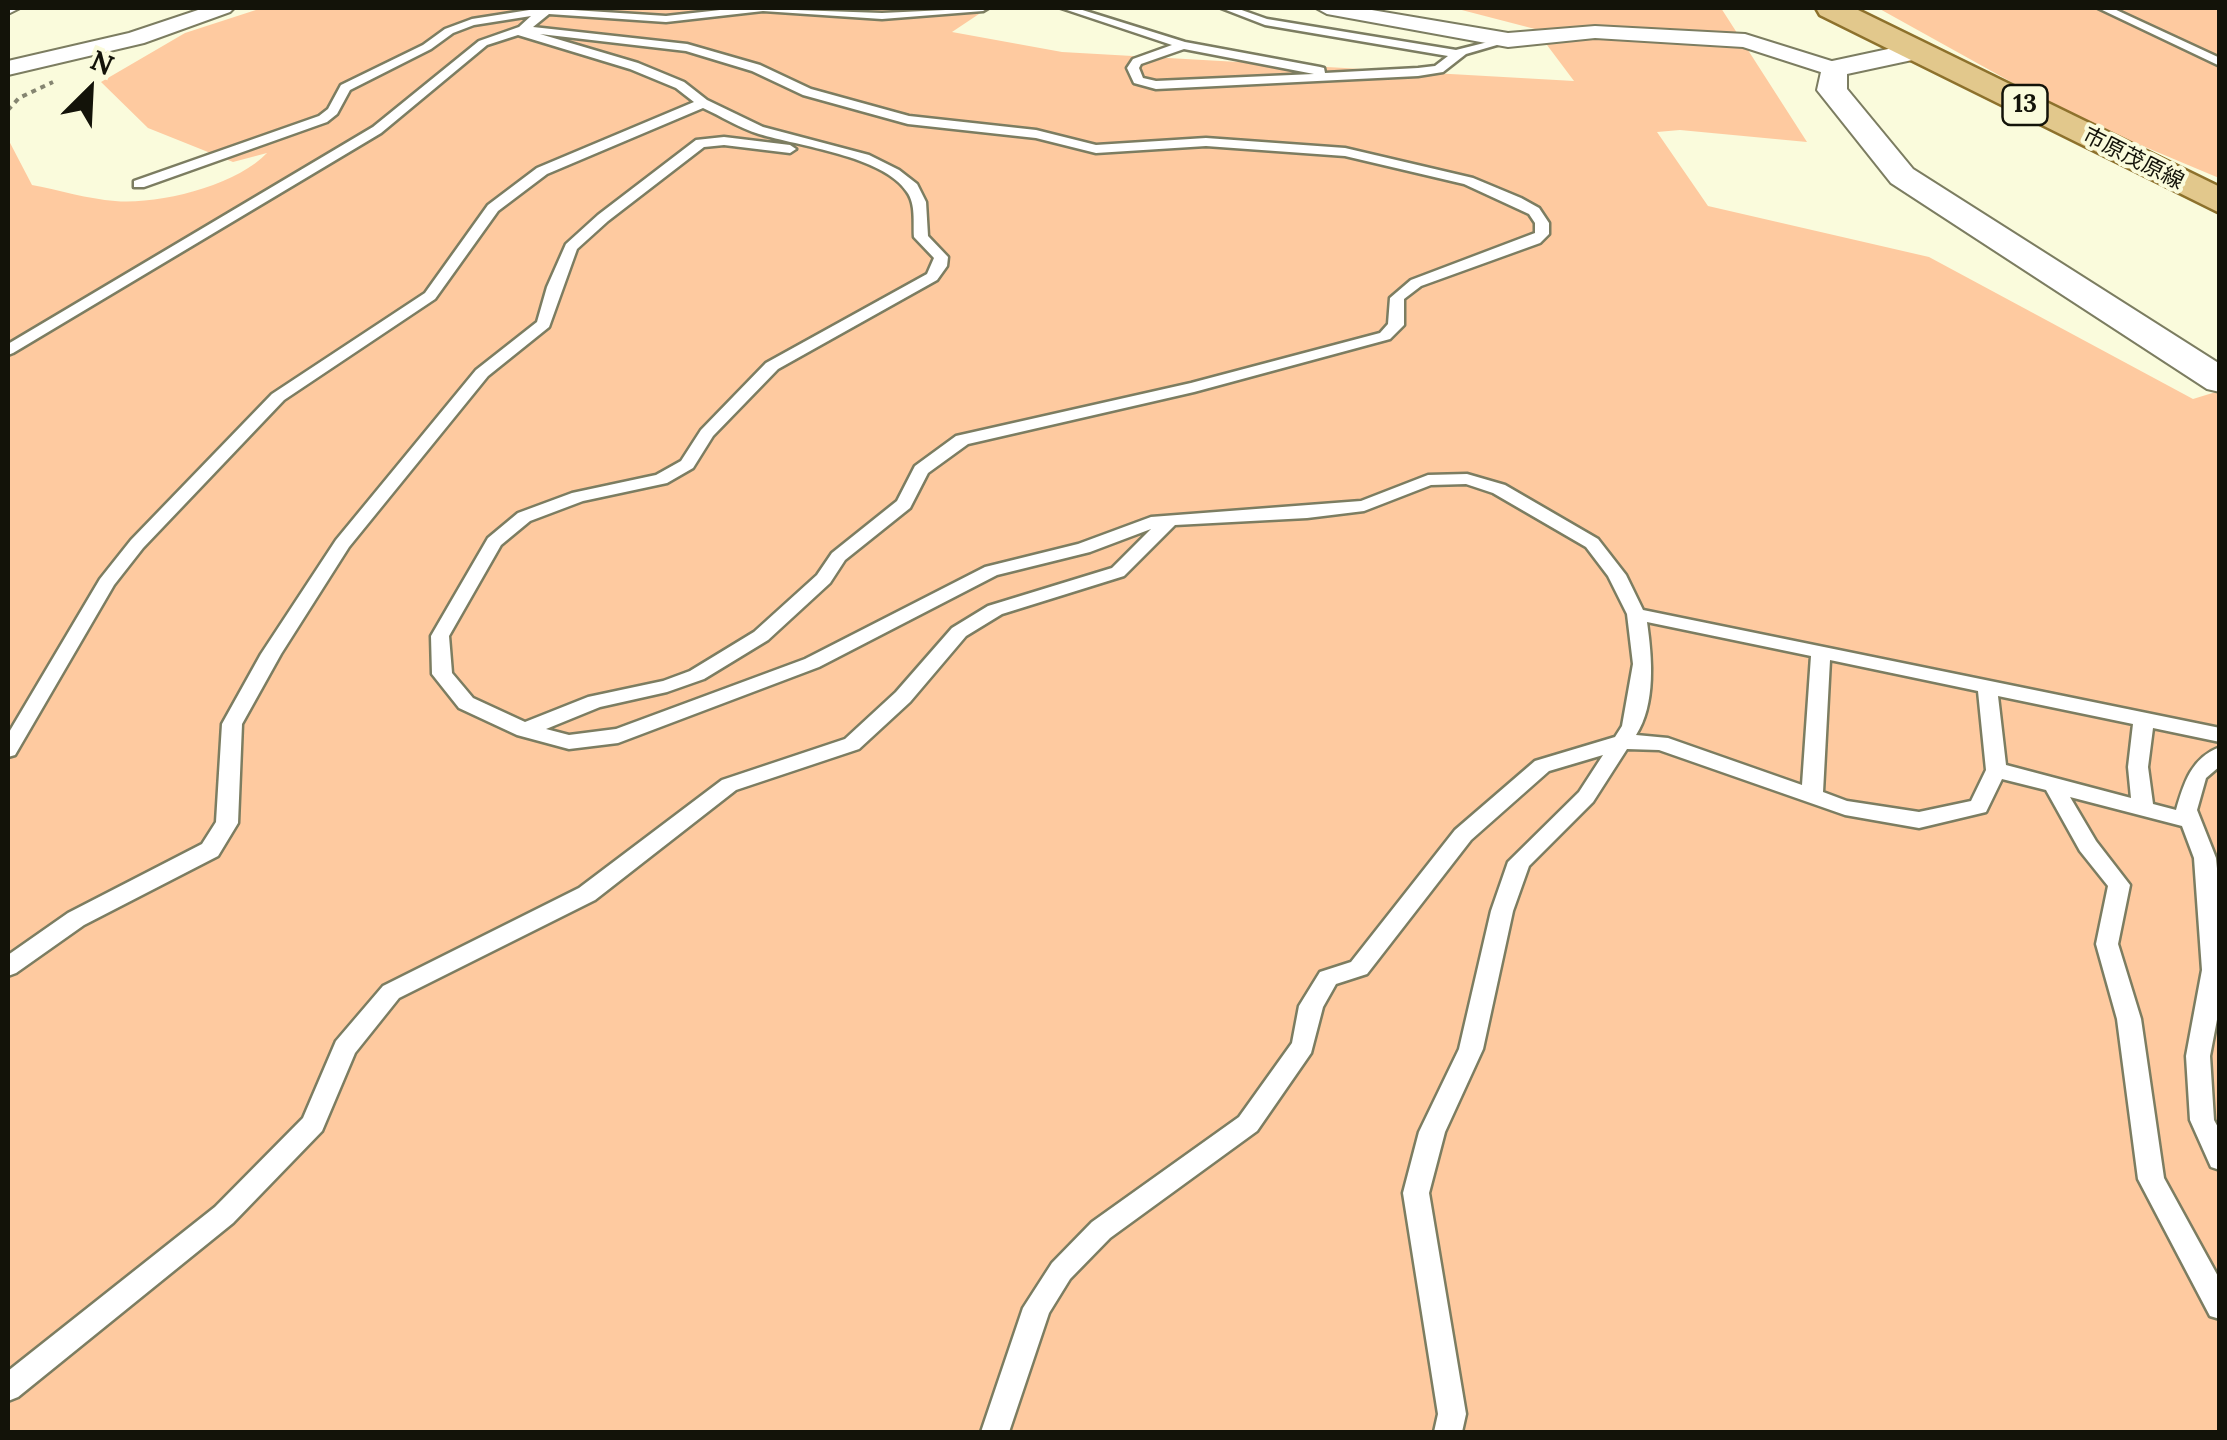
<!DOCTYPE html>
<html>
<head>
<meta charset="utf-8">
<style>
	body { margin:0 }
	#map { position:relative; width:2227px; height:1440px; overflow:hidden; background:#fafbdc; font-family:Lora,serif }
	canvas { display:block }
	.frame { position:absolute; inset:0; border:10px solid #131309; pointer-events:none }
	.north { position:absolute; left:40px; top:40px; width:100px; height:100px; -webkit-text-stroke:8px #fafbdc; paint-order:stroke; rotate:24deg; font-size:28px; font-weight:700; line-height:40px; text-align:center; color:#131309 }
	.north::after { content:''; display:block; margin:auto; width:35px; height:45px; background:#131309; clip-path:polygon(50% 0,100% 100%,50% 72%,0 100%) }
</style>
</head>
<body>
<div id="map">
<canvas width="2227" height="1440"></canvas>
<div class="frame"></div>
<div class="north">N</div>
</div>
<script>
const c = document.querySelector('canvas').getContext('2d');
c.lineJoin = 'round';
function paint(path, color) { c.fillStyle = color; c.fill(path, 'evenodd'); }
function trace(path, color, width, dash) { c.strokeStyle = color; c.lineWidth = width; c.lineCap = dash ? 'butt' : 'round'; c.setLineDash(dash || []); c.stroke(path); }
function write(font, color, halo, rows, align = 'center') {
  c.font = font + ' Lora,"Noto Sans JP",serif'; c.lineWidth = 8; c.setLineDash([]); c.textBaseline = 'middle'; c.strokeStyle = halo; c.fillStyle = color; for (const [text, x, y, turn = 0] of rows) {
    c.save(); c.translate(x, y); c.rotate((+turn || 0) * Math.PI / 180); c.textAlign = isNaN(turn) ? turn : align; if (halo) c.strokeText(text, 0, 0); c.fillText(text, 0, 0); c.restore();
  }
}
const green = new Path2D(`
	M262,8h726l-36,24 110,20 512,29 -39,-52 -81,-21h267l86,134 -127,-12 -23,2 51,74 221,51 264,142 26,-8v1041h-2211v-1293l24,46c27,5 56,14 83,16 44,4 122,-16 152,-48l-34,9 -85,-34 -47,-46 84,-49z
	M1878,8h341v170l-143,-60z`);
const path = new Path2D(`
	M8,110l11,-12 34,-16`);
const service = new Path2D(`
	M542,8l124,8 72,-8 144,5 106,-5 -5,3 -101,8 -119,-8 -97,11 -117,-8 -16,13 154,17 73,21 51,24 98,27 127,14 60,15 110,-7 139,10 128,30 48,20 18,10 10,15v11l-9,9 -119,43 -17,13v26l-14,14 -196,53 -226,52 -40,29 -18,35 -65,52 -15,23 -62,57 -64,39 -37,13 -67,15 -54,22 23,6 47,-6 189,-70 180,-92 93,-23 73,-27 210,-16 67,-26 39,-1 38,11 93,54 28,36 17,35 577,118v14l-67,-14 -5,39 5,37 23,6c8,-27 15,-52 44,-63v19l-14,12 -9,32 19,48 4,42v104l-10,52 4,64 6,11v39l-9,-3 -21,-47 -4,-64 16,-86 -8,-112 -12,-32 -112,-29 26,44 34,44 -12,59 23,75 23,159 56,102v39l-10,-3 -72,-137 -21,-160 -21,-75 12,-58 -28,-35 -34,-61 -44,-11 -16,33 -67,16 -74,-13 -186,-65 -32,-1 -34,53 -64,64 -16,45 -30,138 -38,83 -16,61 37,221 -4,18h-28l4,-18 -35,-221 16,-61 40,-83 32,-138 17,-49 71,-70 24,-37 -54,16 -78,69 -104,134 -31,10 -13,23 -12,46 -54,78 -147,107 -40,41 -21,34 -40,119h-28l42,-124 29,-45 40,-41 147,-105 53,-74 7,-37 21,-34 31,-10 104,-132 80,-69 80,-24 7,-11 11,-62 -6,-50 -19,-38 -22,-29 -93,-54 -27,-9 -35,1 -67,26 -57,7 -132,7 -51,51 -122,38 -36,22 -56,66 -51,47 -123,41 -141,110 -196,98 -44,55 -33,78 -89,92 -215,174 -10,4v-30l207,-164 88,-89 33,-77 47,-55 196,-98 143,-108 123,-41 51,-47 56,-64 36,-22 124,-38 39,-39 -61,23 -93,23 -178,92 -201,76 -49,6 -52,-14 -58,-27 -27,-34 -1,-38 57,-98 30,-25 54,-20 84,-18 25,-14 20,-31 65,-67 161,-89 7,-16 -20,-21c-1,-14 2,-33 -7,-45 -23,-36 -109,-46 -148,-58 -20,-6 -38,-18 -56,-26l-156,66 -49,37 -63,88 -151,101 -141,148 -29,37 -99,170 -7,2v-23l92,-155 31,-39 141,-146 153,-101 63,-88 49,-37 157,-66 -18,-14 -46,-19 -112,-34 -31,10 -106,88 -368,220 -5,2v-11l365,-217 106,-86 40,-14 12,-11 -57,9 -21,8 -22,16 -81,41 -13,24 -10,8 -183,65h-10v-6l185,-65 9,-7 13,-24 82,-40 22,-16 27,-10zM540,34l146,17 66,20 51,24 105,29 128,14 60,15 110,-7 139,10 119,28 65,30 6,9v10l-124,47 -21,18 -2,26 -8,9 -189,50 -235,53 -41,30 -18,35 -65,52 -15,22 -63,57 -64,39 -27,10 -75,16 -63,25 -52,-24 -21,-25 -3,-37 52,-91 29,-24 53,-20 84,-18 26,-15 20,-32 65,-67 159,-89 10,-14 1,-9 -20,-21 -2,-34 -9,-18 -18,-14 -30,-15 -106,-28 -56,-27 -23,-18 -46,-19zM1647,622l164,34 -9,129 -134,-47 -32,-3c20,-31 16,-78 11,-113zM1830,660l148,31 8,79 -15,31 -52,11 -72,-11 -24,-9zM1998,696l135,28 -5,43 3,31 -125,-33z
	M1061,8h15l109,34 135,25 4,1 1,5 93,-5 17,-2 13,-10 -183,-31 -44,-17h15l31,11 189,31 52,-13 6,3 -48,14 -23,18 -25,4 -262,13 -22,-6 -7,-15 6,-9 39,-14zM1184,49l130,25 -158,7 -13,-3 -4,-10 2,-4z
	M2098,8h14l108,50v8z
	M724,137l66,8 6,4 -6,4 -66,-8 -20,2 -96,74 -31,28 -28,78 -61,49 -139,171 -68,107 -39,70 -4,99 -20,33 -134,69 -68,48 -8,3v-21l60,-42 134,-69 14,-22 6,-98 39,-70 75,-114 140,-170 61,-48 10,-35 19,-43 32,-29 98,-75z`);
const minor = new Path2D(`
	M8,8h12l-12,6z
	M204,8h30l-4,4 -86,31 -136,32v-14l121,-28z
	M1316,8h44l148,25 87,-7 150,8 96,30 3,5 -11,7 -90,-29 -148,-9 -87,9 -181,-33z`);
const tertiary = new Path2D(`
	M1916,43l14,8 -4,6 -79,17v15l66,80 307,195v28l-13,-3 -316,-206 -74,-93 6,-27z`);
const primary = new Path2D(`
	M1816,8h38l366,179v26l-400,-198z`);
const farStreetnames = [
	["市原茂原線",2133,159,27]
];
const shields = [
	[2025,105,45]
];
const shieldNames = [
	["13",2025,105]
];
paint(green, '#fecaa0');
trace(service, '#7c7d61', 5);
trace(minor, '#7c7d61', 4);
trace(tertiary, '#7c7d61', 4);
trace(primary, '#8d712c', 5);
trace(path, '#858571', 4, [5, 5]);
paint(service, '#fff');
paint(minor, '#fff');
paint(tertiary, '#fff');
paint(primary, '#e2c88c');
write('22px', '#131309', '#fafbdc', farStreetnames);
for (const [x, y, w] of shields) { const box = new Path2D(); box.roundRect(x - w / 2, y - 20, w, 40, 8); c.fillStyle = '#fafbdc'; c.fill(box); trace(box, '#131309', 2.5); }
write('bold 25px', '#131309', null, shieldNames);
</script>
</body>
</html>
